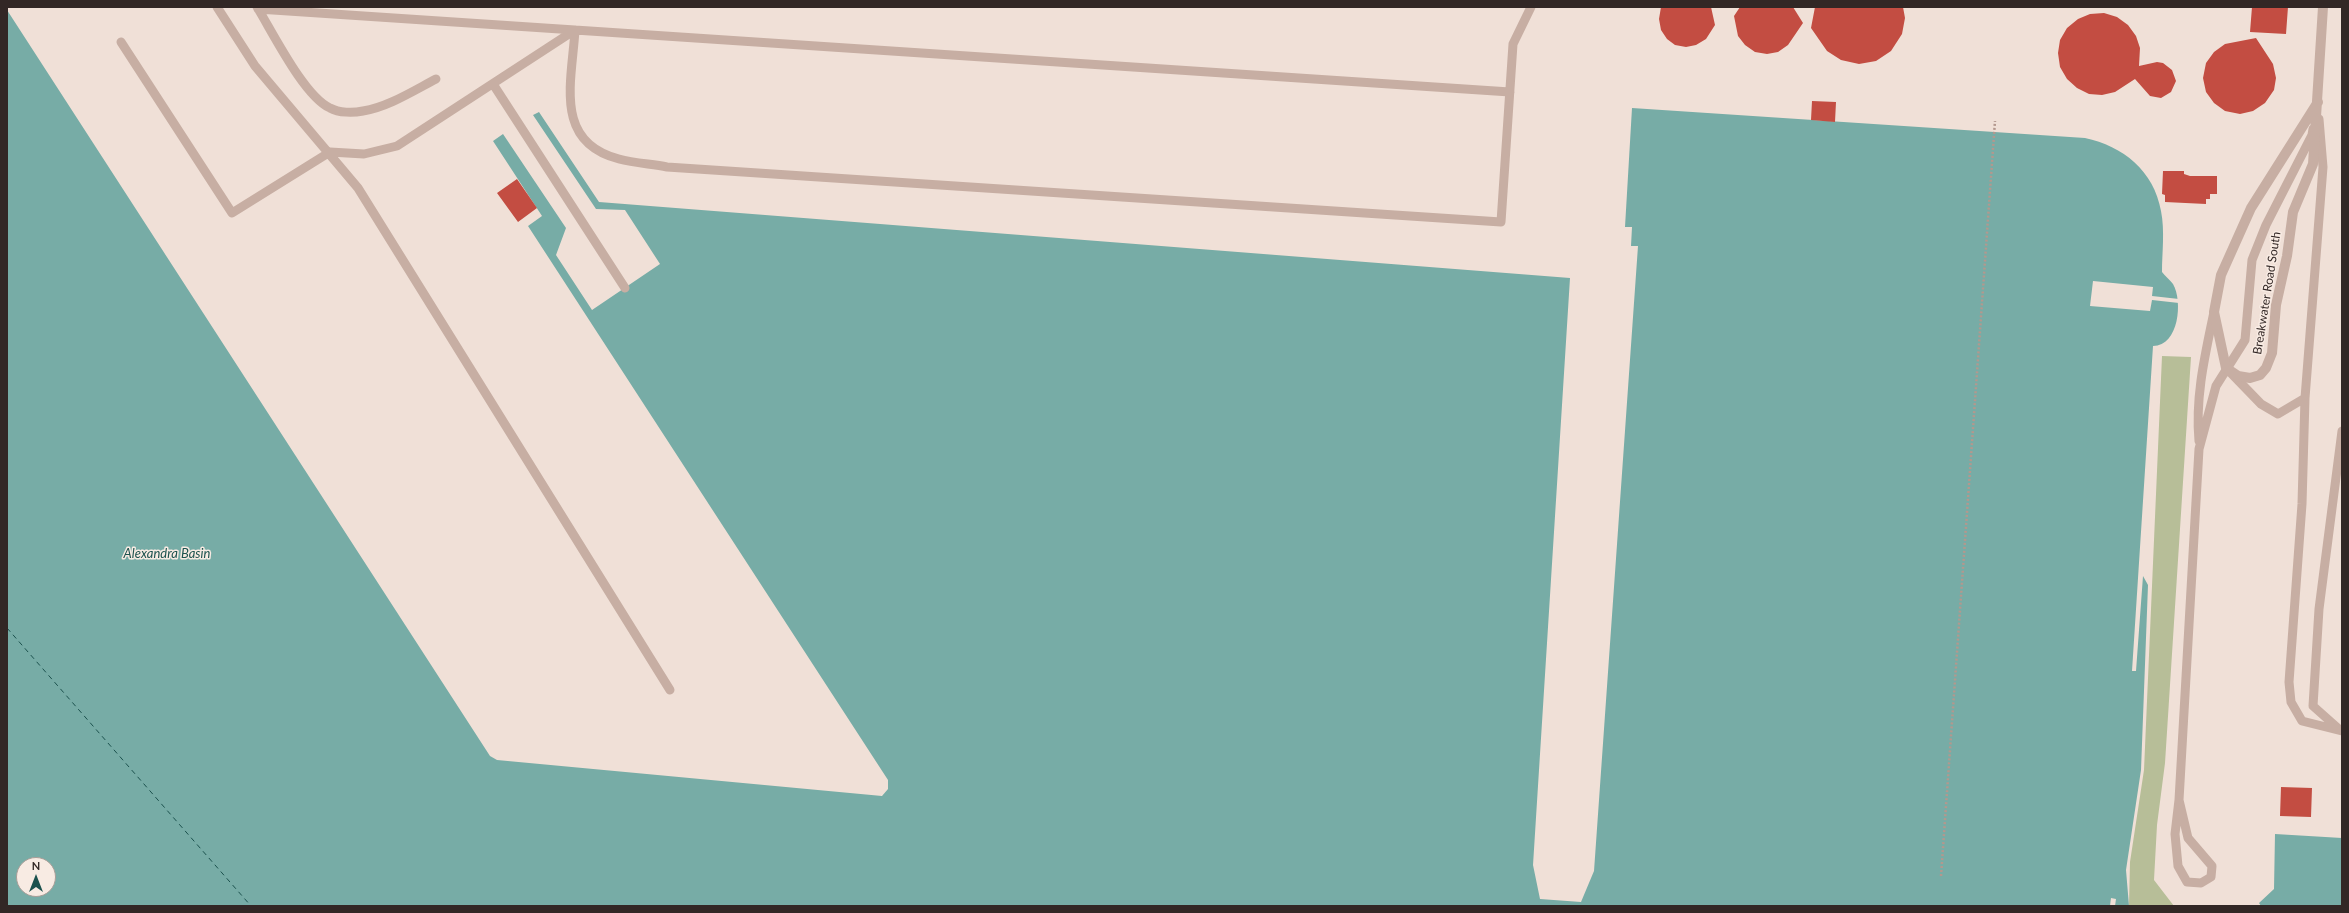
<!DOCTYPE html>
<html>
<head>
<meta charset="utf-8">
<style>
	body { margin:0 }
	#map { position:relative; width:2349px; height:913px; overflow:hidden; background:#f0e0d7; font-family:Lato,sans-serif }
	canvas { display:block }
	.frame { position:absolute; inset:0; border:8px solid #322725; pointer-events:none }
	.north { position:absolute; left:16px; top:857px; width:40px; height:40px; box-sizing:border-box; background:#f8ebe3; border:1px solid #a99d97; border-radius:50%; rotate:0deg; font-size:11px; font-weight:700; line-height:16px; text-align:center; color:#322725 }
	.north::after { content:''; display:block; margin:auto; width:14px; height:18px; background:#1c524e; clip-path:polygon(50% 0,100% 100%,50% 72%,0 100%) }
</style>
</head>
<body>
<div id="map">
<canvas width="2349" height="913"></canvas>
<div class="frame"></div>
<div class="north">N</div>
</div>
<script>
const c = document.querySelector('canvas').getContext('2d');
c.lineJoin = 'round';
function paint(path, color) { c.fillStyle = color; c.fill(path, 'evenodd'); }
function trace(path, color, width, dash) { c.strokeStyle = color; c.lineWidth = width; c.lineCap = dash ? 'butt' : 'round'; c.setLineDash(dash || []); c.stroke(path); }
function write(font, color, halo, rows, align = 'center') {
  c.font = font + ' Lato,sans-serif'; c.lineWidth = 3; c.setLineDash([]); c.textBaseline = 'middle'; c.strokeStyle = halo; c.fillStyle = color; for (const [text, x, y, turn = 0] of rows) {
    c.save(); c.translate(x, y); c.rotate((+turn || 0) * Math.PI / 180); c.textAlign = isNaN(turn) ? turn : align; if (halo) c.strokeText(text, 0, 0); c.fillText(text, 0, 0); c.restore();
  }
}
const green = new Path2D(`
	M2162,356l29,1 -26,406 -8,62 -3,55 20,26h-45l1,-44 14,-92z`);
const water = new Path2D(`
	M7,10l483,746 7,4 385,36 6,-7v-9l-360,-554 14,-10 -49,-75 10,-7 63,94 -10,27 36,55 68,-46 -35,-54 -29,-1 -63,-94 6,-3 60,90 971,76 -37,587 7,34 41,3 13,-31 44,-625h-7l1,-19h-7l7,-119 453,30c38,8 69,33 76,73 4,20 1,42 1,61 3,4 8,8 11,12 10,17 6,62 -20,62l-21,325h4l7,-95 5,9 -7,185 -15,100 3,36h-14l1,-7 -5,-1 -1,8h-2103zM24,865h24v24h-24z
	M2275,834l67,4v68h-81l-2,-3 15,-14z`);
const pier = new Path2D(`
	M2093,281l60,6 -1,9 27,3v4l-27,-3 -2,11 -60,-5z`);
const ferry = new Path2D(`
	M7,628l244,278`);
const building = new Path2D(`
	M1661,7h50l4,18 -9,14 -10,6 -10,2 -11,-2 -8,-6 -6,-9 -2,-11z
	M1740,7h53l10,16 -15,22 -10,7 -11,2 -12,-2 -10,-7 -7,-9 -4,-20z
	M1815,7h88l2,11 -3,16 -11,17 -15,10 -17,3 -18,-4 -14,-9 -16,-23z
	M2252,7h36l-2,27 -36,-2z
	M2104,13l13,4 11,8 8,11 4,12 -1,18 18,-4 6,1 9,7 4,11 -5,11 -10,6 -11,-2 -15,-17 -20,13 -13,3 -13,-1 -12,-6 -10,-9 -7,-12 -2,-14 2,-13 7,-12 11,-9 12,-5z
	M2256,38l17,26 3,14 -2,12 -9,13 -12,8 -13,3 -15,-3 -11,-8 -8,-11 -3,-14 3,-15 8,-11 11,-8z
	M1812,101l24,1 -1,20 -24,-2z
	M2163,171h21v3l6,2h27v18h-7v5h-4v5l-41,-2v-7l-3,-1z
	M517,179l20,29 -19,14 -21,-29z
	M2281,787l31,1 -1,29 -31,-1z`);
const path = new Path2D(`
	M1941,876l54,-755`);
const service = new Path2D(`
	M217,7l38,59 103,122 312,502
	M257,7c16,26 47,89 73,101 9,5 23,5 33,3 25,-4 50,-20 73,-32
	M258,9l1252,83
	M575,30c-3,51 -22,112 44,129 15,4 32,5 48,8l834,55 12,-178 18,-37
	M121,42l111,171 98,-61 34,2 33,-8 178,-116
	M493,84l132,204
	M2319,119l4,48 -18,231 -3,106 -13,178 2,20 11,19 40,10
	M2231,373l30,31 17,10 27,-16
	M2199,441c-4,-44 6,-86 15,-129
	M2340,730l-27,-24 6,-97 23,-178
	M2179,800l9,38 24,28 -1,11 -10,6 -14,-1 -9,-16 -3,-32 4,-34 20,-351 17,-63 29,-46 7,-80 14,-35 46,-90 1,-6`);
const minor = new Path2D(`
	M2318,102l-67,106 -30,67 -7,37 12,56 12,8 12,2 10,-3 6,-7 6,-15 4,-48 11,-49 6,-44 20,-48 10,-157`);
const streetNames = [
	["Breakwater Road South",2267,293,-81]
];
const waterNames = [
	["Alexandra Basin",167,554]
];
paint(green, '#b7be98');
paint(water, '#77aca6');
paint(pier, '#f0e0d7');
trace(ferry, '#1c524e', 1, [5, 4]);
paint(building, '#c34d42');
trace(path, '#b3988e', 2.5, [2, 2]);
trace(service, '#c7aea3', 9);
trace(minor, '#c7aea3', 10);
write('12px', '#322725', '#f8ebe3', streetNames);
write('italic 13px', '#1c524e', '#f8ebe3', waterNames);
</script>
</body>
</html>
